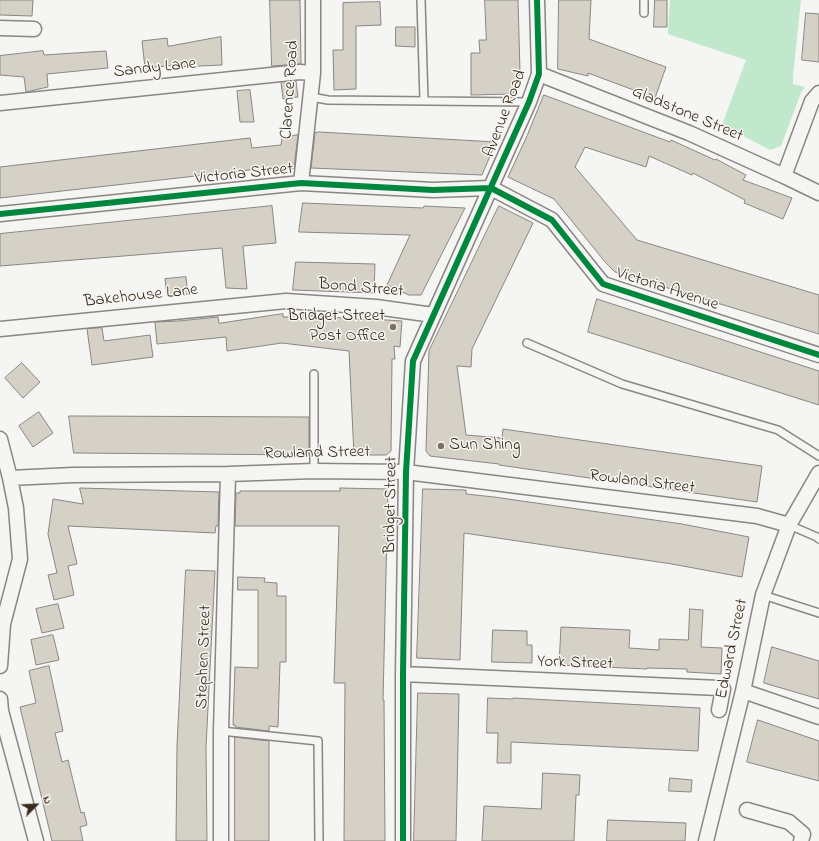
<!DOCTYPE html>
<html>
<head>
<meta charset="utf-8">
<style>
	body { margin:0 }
	#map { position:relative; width:819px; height:841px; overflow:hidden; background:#f5f5f3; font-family:"Indie Flower",sans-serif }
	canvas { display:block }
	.north { position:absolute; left:16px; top:785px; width:40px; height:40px; -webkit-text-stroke:3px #f6f6f2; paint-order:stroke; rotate:66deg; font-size:11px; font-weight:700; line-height:16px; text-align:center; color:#3b2a1e }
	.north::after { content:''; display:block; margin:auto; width:14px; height:18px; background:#3b2a1e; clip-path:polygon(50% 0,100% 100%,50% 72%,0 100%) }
</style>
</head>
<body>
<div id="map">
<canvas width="819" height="841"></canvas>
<div class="north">N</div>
</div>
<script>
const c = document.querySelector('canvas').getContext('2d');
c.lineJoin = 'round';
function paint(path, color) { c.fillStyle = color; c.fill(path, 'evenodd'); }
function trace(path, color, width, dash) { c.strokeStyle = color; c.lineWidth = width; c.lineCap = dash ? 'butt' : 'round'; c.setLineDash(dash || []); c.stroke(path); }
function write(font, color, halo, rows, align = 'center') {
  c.font = font + ' "Indie Flower",sans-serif'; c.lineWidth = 3; c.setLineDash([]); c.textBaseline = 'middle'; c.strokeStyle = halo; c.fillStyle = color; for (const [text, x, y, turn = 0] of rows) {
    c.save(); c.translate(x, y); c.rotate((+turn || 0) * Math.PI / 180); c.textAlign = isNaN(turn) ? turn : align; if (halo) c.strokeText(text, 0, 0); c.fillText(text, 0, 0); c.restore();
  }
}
const green = new Path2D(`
	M670,0h131l-8,76v8l12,3 -4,6 -20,53 -11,4 -48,-25 24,-65 -78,-26z`);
const building = new Path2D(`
	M0,0h33l-1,16 -32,-1z
	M270,0h30l1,64 -29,2z
	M485,0h33l2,72 -7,22 -42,1v-42h9l-1,-13h7z
	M559,0h32l-2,39 77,28 -11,31 -67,-25v3l-30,-7z
	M655,0h12v27h-13z
	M380,2l1,23 -25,1v63l-22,1 -1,-40h10v-47z
	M806,13l13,1v48l-17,-2z
	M396,27h19v20l-19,-1z
	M221,37l1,28 -45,2v-2l-32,3 -3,-27 25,-3 1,8z
	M43,51l1,4 62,-4 2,17 -61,6 1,13 -22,5 -2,-15 -24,-2v-19z
	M296,81l2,16 -15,2 -2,-17z
	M250,90l4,32h-14l-3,-31z
	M544,95l126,47 1,-2 44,20 1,-1 30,16 -3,5 49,18 -9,21 -39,-16 1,-3 -52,-27 -1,2 -43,-19 -3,11 -61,-20 -10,20 62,73 182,55v39l-204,-62 -9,-9 -52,-64 -46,-22 19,-41z
	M319,132l177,10 -14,33 -171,-7 4,-35z
	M298,135l-4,33 -36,3v-2l-258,29v-31l250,-29 2,10 29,-3 1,-7z
	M303,203l120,5 1,-2 41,2 -44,87h-12l-22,-10 23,-50 -111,-3z
	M272,206l4,37 -33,3 4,43 -21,-1 -4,-40 -222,18v-32z
	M499,206l34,17 -61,126 -1,18 -14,-1 9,69 36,3 1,-9 259,37 -5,36 -258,-37v-1l-69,-8 -4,-5 3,-100z
	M296,262l79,2 -1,29 -81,-3z
	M186,277l2,17 -21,2 -2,-17z
	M597,299l222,72v34l-231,-73z
	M283,314v3h8v-3l80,6 1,-1 30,2 -2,26 -6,-1 1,13h-3l-1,92 -5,4h-32l-5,-104 -67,-8 -55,8 -1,-14 -69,7 -2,-22 24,-1 39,-4 1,6z
	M102,328l2,13 46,-6 3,22 -61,8 -5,-36z
	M22,363l18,19 -17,16 -18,-20z
	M39,412l14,21 -20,14 -14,-21z
	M69,416l240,1v38l-235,-2z
	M80,488l139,4 -1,34h-2l-1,7 -147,-7 9,38 -9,2 6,29 -20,5 -6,-25 9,-2 -9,-39 5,-35 30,5z
	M340,488l48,1 -5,211h1l1,141h-41l1,-158h-11l5,-157h-104l1,-33h4v-2h100z
	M423,489l43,1v4l28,3 188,27 67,13 -7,40 -70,-13 -208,-31 -4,127 -43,-2z
	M186,570l29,1 -9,176 1,94h-31l1,-95z
	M238,577l27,1 -1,4 13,1v13h9v66h-6l-2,65 -9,-1v5l-34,-4v-2h-2l2,-58 23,1v-78h-20z
	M58,604l6,24 -22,5 -6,-24z
	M690,609l13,1 -2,37 21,1 -1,26 -34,-2v-3l-40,-1v1l-88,-4 2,-38 69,3 -1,18 30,2v-11l29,1z
	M493,630l34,1v14h5v18l-40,-1z
	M53,635l6,25 -23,5 -5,-25z
	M772,647l47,14v38l-55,-16z
	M49,666l14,65 -8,2 7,29 6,-2 13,53 3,-1 3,13 -7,2 3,14h-31l-32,-134 16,-4 -7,-32z
	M418,693l41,1 -3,147h-42z
	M488,698l25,1v-1l187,10 -2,43 -187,-9v21h-14l1,-30h-11z
	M758,720l61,21v40l-72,-19z
	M235,737l34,4v100h-34z
	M543,773l37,2 -1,20h-3l-2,46h-92l2,-35 57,3z
	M670,778l22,2 -1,12 -22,-1z
	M608,820l78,3 -1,18h-78z`);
const service = new Path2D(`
	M421,0l3,101
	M644,13v-13
	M311,97l17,3 201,2
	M527,343l95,41 156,46 41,26
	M314,471v-97
	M789,525l28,12 2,2
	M763,595l56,18
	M221,731l97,10 1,100`);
const minor = new Path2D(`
	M0,28l34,1
	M539,74l150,59 95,43 35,17
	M0,103l300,-31 13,1
	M784,176l28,-75 7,-8
	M301,183l12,-110v-73
	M491,188l61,32 51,64 216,71
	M0,214l301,-31 132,7 58,-2
	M0,329l286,-28 90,6 57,8
	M0,439l10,39 6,30 4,51 -17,65 -3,42
	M10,478l63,-3 155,-1 86,-3 92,1 351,44 32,9
	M403,674l316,14 4,1 -4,21
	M743,691l76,26
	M0,699l1,12 35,130
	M747,810l42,12 14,12 -2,7
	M221,841v-110l7,-257
	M403,841v-167l3,-202 7,-111 116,-259 10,-28 -2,-74
	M706,841l37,-150 20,-96 26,-70 30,-52`);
const cycleway = new Path2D(`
	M491,188l61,32 51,64 216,71
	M0,214l301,-31 132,7 58,-2
	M403,841v-167l3,-202 7,-111 116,-259 10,-28 -2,-74`);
const markers = [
	[393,327,4,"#7c7169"],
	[441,446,4,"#7c7169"]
];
const streetNames = [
	["Sandy Lane",155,69,-6],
	["Clarence Road",291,90,-86],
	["Avenue Road",506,114,-69],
	["Gladstone Street",687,115,23],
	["Victoria Street",244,175,-6],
	["Bond Street",361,289,5],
	["Victoria Avenue",667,290,18],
	["Bakehouse Lane",141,297,-6],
	["Rowland Street",317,454,-1],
	["Rowland Street",642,483,7],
	["Bridget Street",392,505,-89],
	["Edward Street",733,649,-78],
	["Stephen Street",205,657,-88],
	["York Street",575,664,2]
];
const poiNames = [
	["Bridget Street",385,317],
	["Post Office",385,337],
	["Sun Shing",449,446,"left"]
];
paint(green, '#c1e8cc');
paint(building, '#d5d1c6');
trace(building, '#8a8683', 1);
trace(service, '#8a8683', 10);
trace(minor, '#8a8683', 17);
trace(service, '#f5f5f3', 7);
trace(minor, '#f5f5f3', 14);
trace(cycleway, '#00873e', 6);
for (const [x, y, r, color] of markers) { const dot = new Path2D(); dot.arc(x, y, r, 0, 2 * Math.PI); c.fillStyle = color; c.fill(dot); trace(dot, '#f6f6f2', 1.5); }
write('17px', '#3b2a1e', '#f6f6f2', streetNames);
write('17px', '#3b2a1e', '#f6f6f2', poiNames, 'right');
</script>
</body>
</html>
